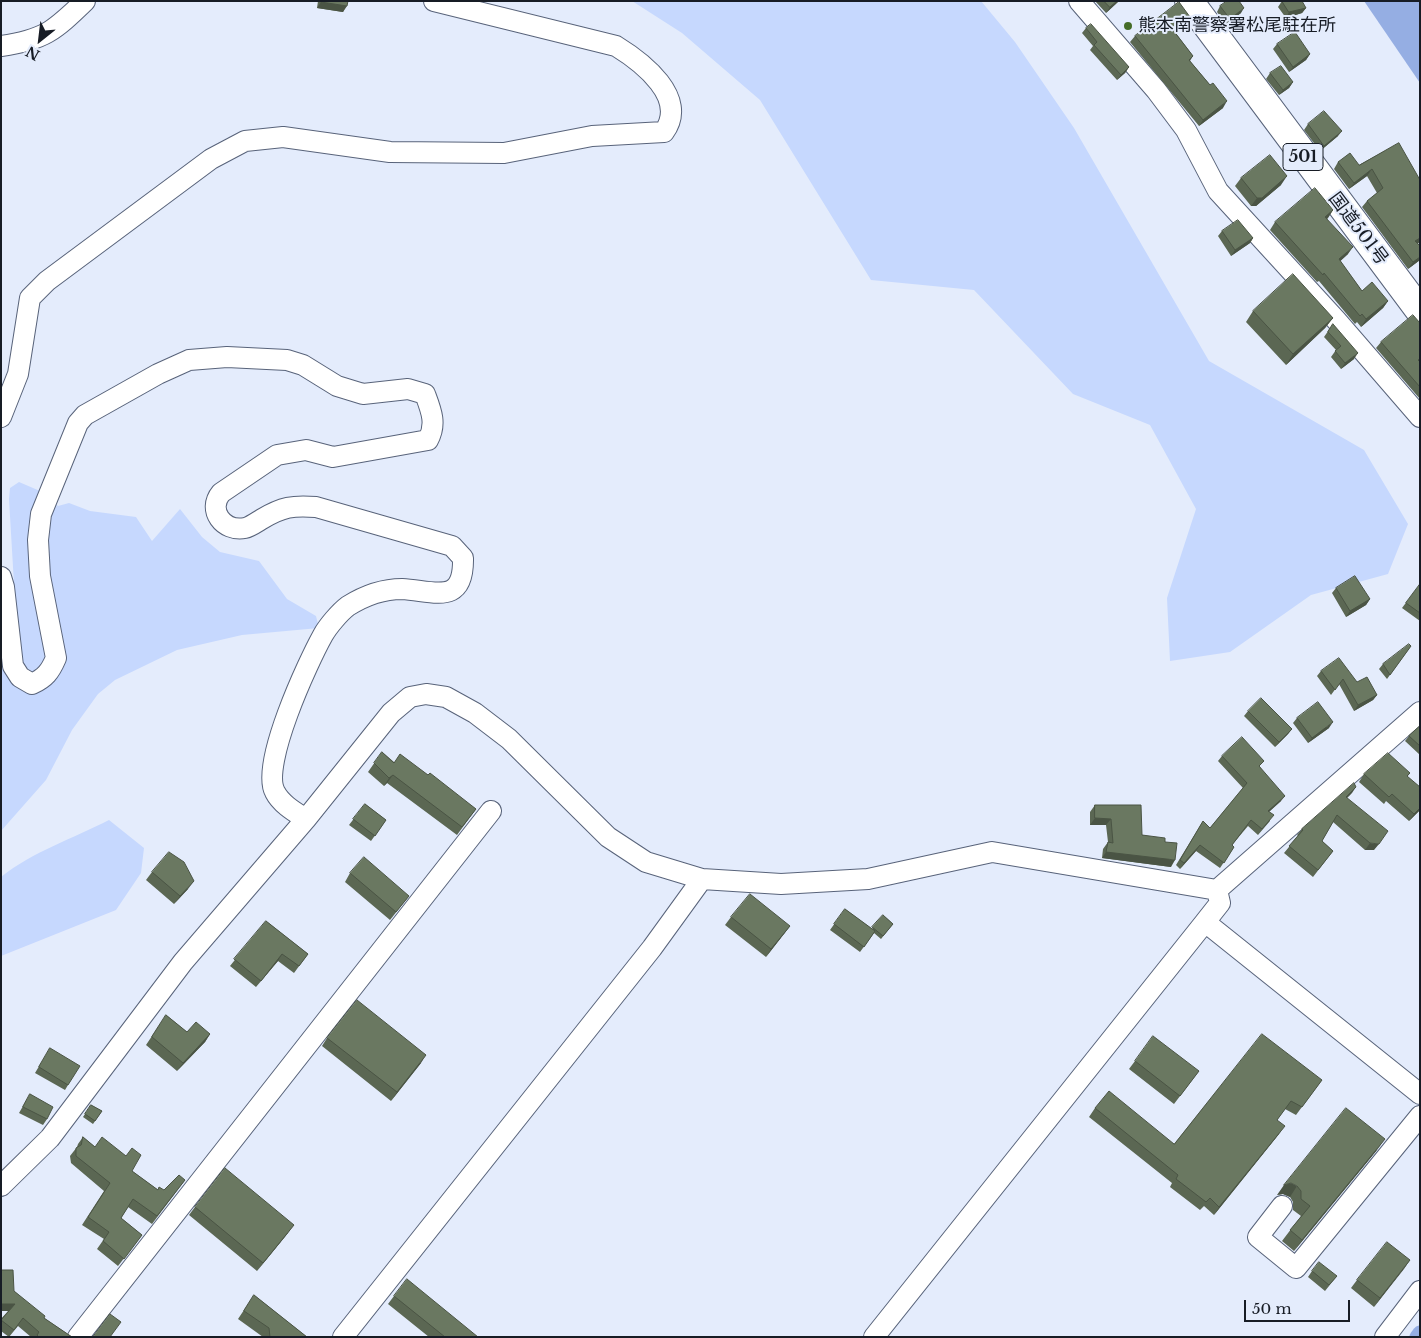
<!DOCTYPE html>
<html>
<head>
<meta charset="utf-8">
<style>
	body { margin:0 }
	#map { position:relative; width:1421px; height:1338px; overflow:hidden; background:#e4ecfc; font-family:"Libre Baskerville",serif }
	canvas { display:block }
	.frame { position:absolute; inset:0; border:2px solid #171c25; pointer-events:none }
	.north { position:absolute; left:15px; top:15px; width:50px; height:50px; -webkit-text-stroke:4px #e4ecfc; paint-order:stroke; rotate:209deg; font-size:14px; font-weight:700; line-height:20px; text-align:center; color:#171c25 }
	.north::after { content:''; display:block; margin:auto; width:18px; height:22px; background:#171c25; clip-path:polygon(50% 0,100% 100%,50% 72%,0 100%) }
	.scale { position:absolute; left:1244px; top:1300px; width:106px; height:22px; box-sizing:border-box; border:2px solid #171c25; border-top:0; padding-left:6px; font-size:15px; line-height:18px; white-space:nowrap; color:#171c25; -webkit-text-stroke:4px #e4ecfc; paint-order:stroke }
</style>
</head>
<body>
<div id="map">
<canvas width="1421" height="1338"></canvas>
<div class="frame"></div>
<div class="north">N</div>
<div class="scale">50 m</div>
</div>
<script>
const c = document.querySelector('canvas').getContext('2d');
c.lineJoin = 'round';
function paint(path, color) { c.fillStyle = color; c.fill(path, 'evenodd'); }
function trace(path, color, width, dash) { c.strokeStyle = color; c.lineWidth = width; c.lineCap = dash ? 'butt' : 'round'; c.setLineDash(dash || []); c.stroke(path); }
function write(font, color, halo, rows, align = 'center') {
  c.font = font + ' "Libre Baskerville","Noto Sans JP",serif'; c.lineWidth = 4; c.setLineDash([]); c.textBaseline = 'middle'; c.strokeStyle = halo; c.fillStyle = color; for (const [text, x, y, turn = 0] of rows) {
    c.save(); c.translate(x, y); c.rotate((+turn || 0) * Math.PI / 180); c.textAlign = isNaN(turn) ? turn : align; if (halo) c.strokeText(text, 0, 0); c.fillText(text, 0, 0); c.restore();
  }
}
const green = new Path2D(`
	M632,1h349l34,41 59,86 135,233 155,89 44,74 -20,50 -77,21 -81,57 -60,9 -3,-63 29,-89 -46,-84 -77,-31 -99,-104 -103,-10 -111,-180 -78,-67z
	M19,482l21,9 18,15 11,-3 21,8 46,6 16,24 28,-32 22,28 18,15 39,9 28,38 29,17 3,12 -77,7 -65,15 -62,30 -17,14 -26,36 -26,50 -45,51v-241l13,-6 -5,-85 1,-11z
	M109,820l35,28 -3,25 -25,37 -115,46v-79c33,-26 71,-38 108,-57z`);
const water = new Path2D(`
	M1364,1h56v82z`);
const canal = new Path2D(`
	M1417,1337l3,-4`);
const minor = new Path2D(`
	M1079,1l77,89 30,40 32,61 119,130 83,96
	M1,46c43,-6 53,-15 84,-45
	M1,417l17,-43 12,-76 17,-17 164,-122 34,-18 38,-4 107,15 114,1 88,-17 72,-4c25,-34 -22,-70 -48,-86l-182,-45
	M1,577l3,10 9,79 7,11 12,7c13,-6 18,-12 24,-26l-16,-82 -2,-36 3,-26 37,-91 7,-8 73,-41 31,-14 38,-3 60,3 16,5 34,21 26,8 45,-5 17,5c6,16 12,30 3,46l-95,17 -27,-7 -29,5 -56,38c-14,17 2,39 24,35 5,-1 12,-6 17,-9 20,-12 31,-14 54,-12l136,39 11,12c1,48 -28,33 -61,31 -20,0 -38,7 -54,17 -8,6 -20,20 -25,29 -15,27 -63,130 -48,157 6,12 20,20 31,27
	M1217,890l3,13 -15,19 215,172
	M1217,890l203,-178
	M1,1186l49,-48 133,-176 123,-143 85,-106 19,-16 16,-3 20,3 29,16 34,26 99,98 38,25 56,17 79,5 87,-5 124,-27 225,38
	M1282,1206l-24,31 38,31 124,-152
	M78,1337l413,-526
	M343,1337l309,-389 50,-69
	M874,1337l331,-415
	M1385,1337l35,-46`);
const highway = new Path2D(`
	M1189,1l231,310`);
const wall = new Path2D(`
	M318,1h30l-5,11 -26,-4z
	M1095,1h24l-13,12z
	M1282,1l24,7 -4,5 -16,5 -8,-11z
	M1220,6l21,7 -15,11 -9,-12z
	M1186,24l-11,8 18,24 -3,5 20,24 13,23 -24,18 -69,-84 5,-6z
	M1086,28l43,39 -4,6 -8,7 -27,-30 3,-4 -11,-13z
	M1277,44l33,10 -4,6 -17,12 -16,-23z
	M1270,73l23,9 -4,6 -10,7 -13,-16z
	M1308,124l30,12 -18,15 -16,-21z
	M1399,143l21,99 -2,1 2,3v14l-12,9 -46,-62 5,-6 10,-8 -10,-17 -18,13 -15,-20 4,-7 21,3z
	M1241,178l40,7 -25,21h-5l-16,-20z
	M1333,210l-6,9 21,35 -8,7 22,30 26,10 -5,7 -22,19 -4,-5 -2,2 -36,-43 -2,1 -47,-52 5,-8z
	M1222,231l31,7 -3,5 -19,13 -13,-20z
	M1253,311l80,7 -8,10 -39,37 -40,-43z
	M1420,323v76l-44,-51 5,-6z
	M1333,324l21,35 -13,10 -10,-12 5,-7 -12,-13z
	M1420,584v37l-18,-13z
	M1336,588l34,11 -4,6 -20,12 -14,-24z
	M1411,646l-24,33 -8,-10 4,-5z
	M1321,671l36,11 20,13 -4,5 -19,11 -15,-27 -8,11 -14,-19z
	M1248,711l44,18 -4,5 -13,13 -31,-31z
	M1297,718l32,10 -21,15 -15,-20z
	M1420,726v29l-15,-14 4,-5z
	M382,752l12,10 34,13 48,34 -19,26 -70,-52 -3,3 -16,-14z
	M1222,756l38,11 21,34 -12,11 1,9 -12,14 -10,-9 -16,19 2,2 -14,21 -24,-17 -16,18 -4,-4 27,-44 7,7 33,-40 -25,-27z
	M1410,773l-3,4 13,33 -11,11 -23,-20 -2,3 -25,-22 5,-8z
	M1352,793l-5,5 27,52h-9l-32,-28 -11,19 11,10 -20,26 -29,-24 14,-17 -1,-1 5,-6z
	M365,804l21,16 -15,21 -22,-16z
	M1095,805l47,30 23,7 6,25 -69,-9 1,-9 5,-7 -2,-17h-16v-13z
	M152,872l36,17 -14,15 -28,-24z
	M350,873l59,23 -19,24 -45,-38z
	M845,909l27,20 11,-14 10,9 -12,15 -7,-6 -14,19 -30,-22z
	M731,917l59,9 -24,31 -41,-32z
	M266,921l42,33 -14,19 -16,-12 -22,26 -26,-21z
	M166,1015l21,17 23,2 -5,8 -28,29 -31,-26z
	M327,1038l94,25 -30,38 -69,-55z
	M50,1048l18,37 -3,5 -30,-17z
	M1135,1061l64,10 -25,33 -45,-35z
	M1322,1080l-26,35 -11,-6 -8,11 2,14 -65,81 -10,-9 -4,4 -30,-23 2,-4 -83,-66 6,-9 79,36z
	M30,1094l17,25 -4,6 -24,-12z
	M91,1105l11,6 -9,13 -10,-7z
	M83,1137l12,10 37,24 26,19h6l21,-10 -33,44 -24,-17 -7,11 21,17 -24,31 -21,-17 7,-10 -22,-14 22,-34 -33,-28 -1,-7 7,-9 1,-3z
	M1377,1150l-83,101 -12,-10 19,-25 -8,-6v-8l-3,-5 -7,-3 -6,1z
	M195,1207l93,26 -31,38 -68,-56z
	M1410,1260l-36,47 -23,-19 6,-8z
	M1312,1271l25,5 -12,15 -17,-14z
	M14,1291l30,27 28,19h-41l-13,-11 -9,11 -8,-6v-12l7,-8z
	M254,1295l53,42h-44l-25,-18z
	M394,1296l84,41h-49l-41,-33z`);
const shadedWall = new Path2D(`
	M1117,1h2l-13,12 4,-6z
	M321,2l26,4 -4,6 -26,-4z
	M1244,8l-3,5 -15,11 4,-5z
	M1306,8l-4,5 -16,5 3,-6z
	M1190,17l-4,7 -17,12 4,-6z
	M1310,54l-4,6 -17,12 4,-5z
	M1129,67l-4,6 -8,7 4,-5z
	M1293,82l-4,6 -10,7 4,-5z
	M1227,101l-4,7 -24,18 4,-6z
	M1342,131l-4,5 -18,15 4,-5z
	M1372,169l-5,7 -18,13 5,-6z
	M1287,176l-6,9 -25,21h-5l6,-8z
	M1333,210l-5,8 -8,7 5,-8z
	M1253,238l-3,5 -19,13 4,-6z
	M1420,238v4l-9,5 4,-6z
	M1353,247l-5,7 -14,13 5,-8z
	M1420,257v3l-12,9 5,-7z
	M1388,301l-5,7 -22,19 5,-8z
	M1333,318l-8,10 -39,37 7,-11z
	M1358,353l-4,6 -13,10 4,-6z
	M1370,599l-4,6 -20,12 4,-6z
	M1377,695l-4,5 -19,11 4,-6z
	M1333,722l-4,6 -21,15 4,-5z
	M1292,729l-4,5 -13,13 4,-5z
	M393,775l-6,8 -3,3 5,-8z
	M1356,787l-4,6 -11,10 5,-6z
	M1285,796l-4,5 -17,15 4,-5z
	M1420,808v2l-11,11 5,-7z
	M1095,818l16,1 -5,6h-16z
	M1370,843l9,1 -5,6h-9z
	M1200,845l-4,6 -16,18 4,-6z
	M1106,852l69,8 -4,7 -69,-9z
	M194,881l-6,8 -14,15 6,-8z
	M790,926l-6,8 -18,23 5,-8z
	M282,954l-4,7 -22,26 5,-6z
	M210,1034l-5,8 -28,29 6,-8z
	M426,1055l-5,8 -30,38 6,-9z
	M1285,1126l-6,8 -65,81 5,-8z
	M1385,1139l-8,11 -83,101 8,-11z
	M1291,1183l6,3 -7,11 -7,-3 -6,1 7,-10z
	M294,1225l-6,8 -31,38 6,-8z
	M1410,1260l-6,9 -30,38 6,-9z
	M1,1304h14l-5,7h-9z`);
const building = new Path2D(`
	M321,1h27l-1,5 -26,-4z
	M1104,1h13l-7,6z
	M1227,1h12l5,7 -14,11 -10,-13z
	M1282,1h20l4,7 -17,4z
	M1179,2l11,15 -17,13 20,26 -4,4 21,25 3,-2 14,18 -24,19 -68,-84z
	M1091,24l38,43 -8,8 -27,-30 3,-3 -11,-14z
	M1295,32l15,22 -17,13 -16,-23z
	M1281,66l12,16 -10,8 -13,-17z
	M1324,111l18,20 -18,15 -16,-22z
	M1399,143l21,37v58l-5,3 5,5v11l-7,5 -46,-61 16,-13 -11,-19 -18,14 -16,-21 12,-9 9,12z
	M1270,155l17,21 -25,22h-5l-16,-20z
	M1315,188l18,22 -8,7 28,30 -14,12 23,32 10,-9 16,19 -22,18 -4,-5 -2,2 -36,-43 -1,2 -48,-53z
	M1238,220l15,18 -18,12 -13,-19z
	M1293,274l40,44 -40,36 -40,-43z
	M1413,315l7,8v36l-2,1 2,2v25l-39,-45z
	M1333,324l25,29 -13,10 -10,-12 6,-5 -13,-14z
	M1355,576l15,23 -20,12 -14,-23z
	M1420,584v29l-14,-10z
	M1409,644l2,2 -21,29 -7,-11z
	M1339,658l18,24 10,-5 10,18 -19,10 -15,-26 -8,11 -14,-19z
	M1261,698l31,31 -13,13 -31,-31z
	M1318,702l15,20 -21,16 -15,-20z
	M1420,726v20l-11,-10z
	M1242,737l22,24 -5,5 26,30 -17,15 6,4 -12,14 -11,-9 -19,25 2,2 -10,16 -24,-18 -16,18 -4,-3 23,-39 7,7 37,-45 -25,-27z
	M382,752l12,11 6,-9 28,21 2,-2 46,36 -14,18 -69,-52 -4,3 -15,-15z
	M1388,753l22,20 -3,3 13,11v21l-6,6 -22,-20 -3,3 -25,-23z
	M1354,783l2,4 -10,10 42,34 -9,13 -9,-1 -33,-28 -15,26 11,10 -15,19 -29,-24 14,-16 -1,-1z
	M365,804l21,16 -11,16 -22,-17z
	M1095,805h46l1,30 23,3v4l12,1 -2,17 -69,-8 2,-10 5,1 -2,-24 -16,-1z
	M169,852l15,10 10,19 -14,15 -28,-24z
	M364,857l45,39 -13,16 -46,-39z
	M750,894l40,32 -19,23 -40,-32z
	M845,909l30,22 -11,16 -30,-23z
	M883,915l10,9 -10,12 -11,-9z
	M266,921l42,33 -9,12 -17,-12 -21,27 -27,-22z
	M357,1000l69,55 -29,37 -70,-54z
	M166,1015l21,17 9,-10 14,12 -27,29 -31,-26z
	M1262,1034l60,46 -20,27 -11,-6 -14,19 8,6 -66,81 -9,-9 -4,4 -30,-23 2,-4 -83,-67 14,-17 65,53z
	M1153,1036l46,35 -19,25 -45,-35z
	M50,1048l30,18 -12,19 -29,-18z
	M30,1094l23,13 -6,12 -24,-12z
	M91,1105l11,6 -7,10 -10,-7z
	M1346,1108l39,31 -83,101 -12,-10 20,-24 -9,-7v-8l-4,-5 -6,-3 -7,2z
	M83,1137l12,10 7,-10 24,19 6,-8 9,7 -9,16 26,19 1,-3 5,3 15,-15 6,5 -28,36 -24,-17 -12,19 21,17 -18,24 -21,-18 6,-9 -21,-15 22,-34 -34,-27v-8l5,-3z
	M225,1168l69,57 -31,38 -68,-56z
	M1387,1242l23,18 -30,38 -23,-18z
	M1319,1262l18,14 -8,9 -17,-14z
	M1,1270h12l1,21 31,25 -1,2 28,19h-33l-2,-2 2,-3 -16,-14 -9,12 -13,-10 14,-16h-14z
	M407,1279l71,58h-33l-51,-41z
	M254,1295l53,42h-37l-1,-9 -25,-17z
	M110,1314l11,8 -11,15h-17z`);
const markers = [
	[1128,26,5,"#456c27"]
];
const shields = [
	[1303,157,40]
];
const shieldNames = [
	["501",1303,157]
];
const poiNames = [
	["熊本南警察署松尾駐在所",1138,26]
];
const streetNames = [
	["国道501号",1358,229,53]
];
paint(green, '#c6d8fe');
paint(water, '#95aee3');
trace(canal, '#95aee3', 15);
trace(minor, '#58637a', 22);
trace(highway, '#58637a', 30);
trace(minor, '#fff', 20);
trace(highway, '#fff', 28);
paint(wall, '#5b6753');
paint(shadedWall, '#4a5444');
paint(building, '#6a7861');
trace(building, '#4a5444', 1);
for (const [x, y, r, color] of markers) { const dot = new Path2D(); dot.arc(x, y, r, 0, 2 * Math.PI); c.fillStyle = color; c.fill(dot); trace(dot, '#e4ecfc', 2); }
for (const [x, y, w] of shields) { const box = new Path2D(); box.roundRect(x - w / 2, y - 13.5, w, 27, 4); c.fillStyle = '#e4ecfc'; c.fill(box); trace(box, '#171c25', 1); }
write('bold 16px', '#171c25', null, shieldNames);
write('18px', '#171c25', '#e4ecfc', poiNames, 'left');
write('18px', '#171c25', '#e4ecfc', streetNames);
</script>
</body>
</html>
